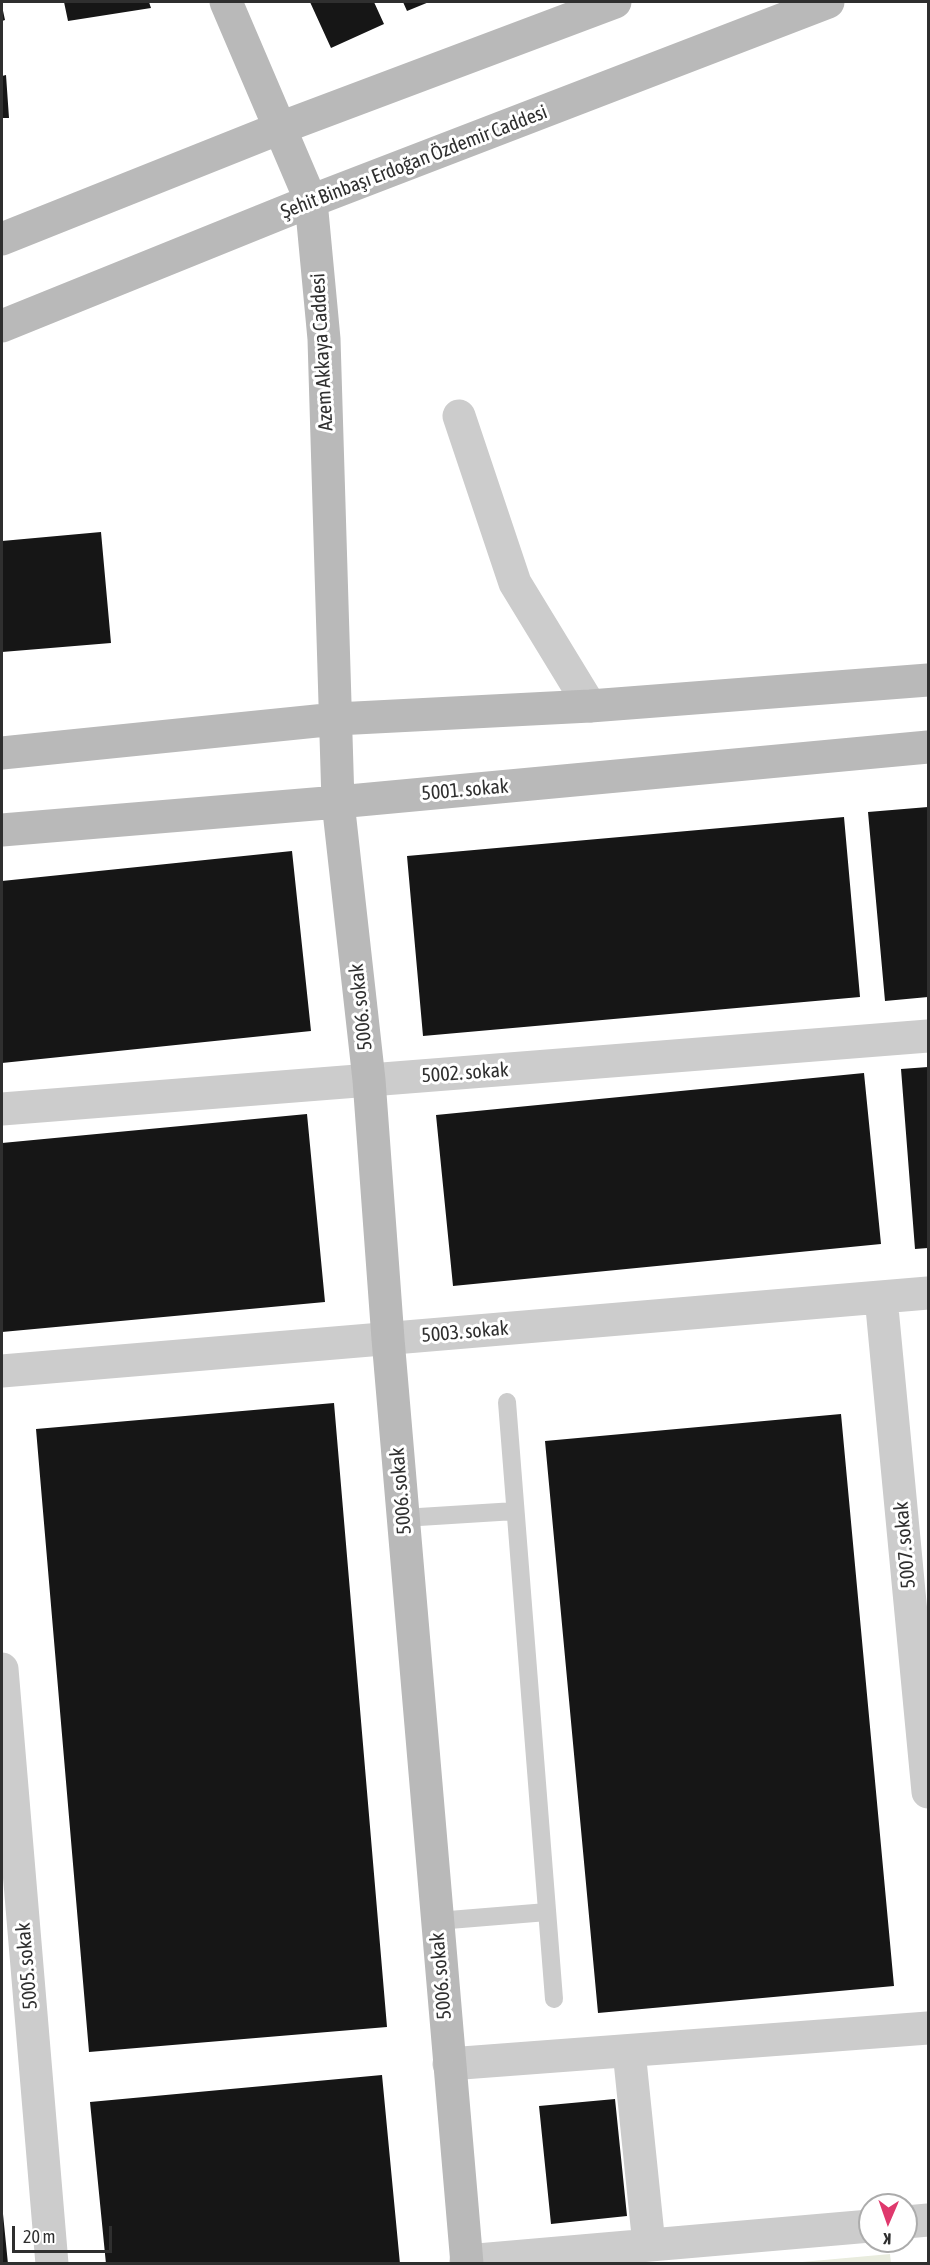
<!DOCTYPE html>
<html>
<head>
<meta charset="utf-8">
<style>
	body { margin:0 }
	#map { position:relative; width:930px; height:2265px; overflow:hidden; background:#fff; font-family:"Asap Condensed",sans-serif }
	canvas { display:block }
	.frame { position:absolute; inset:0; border:3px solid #2f2f2f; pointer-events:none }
	.north { position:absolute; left:858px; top:2193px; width:60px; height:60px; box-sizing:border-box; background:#fff; border:2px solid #acacac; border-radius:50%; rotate:182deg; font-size:16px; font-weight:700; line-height:24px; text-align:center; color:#2f2f2f }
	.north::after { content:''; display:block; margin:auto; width:21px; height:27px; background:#df396d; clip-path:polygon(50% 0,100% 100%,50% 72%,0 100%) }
	.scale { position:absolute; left:12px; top:2226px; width:100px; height:27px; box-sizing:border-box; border:3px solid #2f2f2f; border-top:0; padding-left:8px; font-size:18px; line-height:21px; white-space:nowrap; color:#2f2f2f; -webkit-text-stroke:4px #fff; paint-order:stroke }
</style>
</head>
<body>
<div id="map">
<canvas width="930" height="2265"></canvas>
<div class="frame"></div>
<div class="north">K</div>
<div class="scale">20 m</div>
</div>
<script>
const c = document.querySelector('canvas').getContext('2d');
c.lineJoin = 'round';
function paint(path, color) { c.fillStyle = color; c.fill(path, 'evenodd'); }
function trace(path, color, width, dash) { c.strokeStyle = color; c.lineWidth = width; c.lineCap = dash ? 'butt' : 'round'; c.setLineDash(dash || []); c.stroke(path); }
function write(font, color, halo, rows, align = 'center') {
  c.font = font + ' "Asap Condensed",sans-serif'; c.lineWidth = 6; c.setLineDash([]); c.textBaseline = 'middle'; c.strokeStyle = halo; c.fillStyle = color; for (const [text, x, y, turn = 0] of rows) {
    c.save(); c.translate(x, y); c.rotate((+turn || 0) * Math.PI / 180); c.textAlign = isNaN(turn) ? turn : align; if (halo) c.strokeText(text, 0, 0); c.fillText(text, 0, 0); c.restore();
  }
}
const green = new Path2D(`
	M890,2254l1,9h-100z`);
const building = new Path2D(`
	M64,2h85l2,6 -83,13z
	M310,2h64l10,22 -53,24z
	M403,2h26l-22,9z
	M2,6l3,14 -3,1z
	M6,75l3,43h-7v-42z
	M101,532l10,111 -109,9v-111z
	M928,807v190l-43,4 -17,-189z
	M844,817l16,180 -437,39 -16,-180z
	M292,851l19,180 -309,32v-182z
	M928,1067v181l-13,1 -14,-180z
	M864,1073l17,171 -428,42 -17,-171z
	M307,1114l18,188 -323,30v-189z
	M334,1403l53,624 -298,25 -53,-623z
	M841,1414l53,572 -296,27 -53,-572z
	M382,2075l18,189h-294l-16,-162z
	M615,2099l12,117 -76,8 -12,-118z
	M2,2214h1l5,50h-6z`);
const lane = new Path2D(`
	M507,1402l47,597
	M403,1518l112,-7
	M437,1921l110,-9`);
const street = new Path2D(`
	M459,416l56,167 75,123
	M2,1109l926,-73
	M881,1297l47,495
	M2,1371l926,-78
	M2,1669l50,595
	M629,2051l20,194
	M449,2064l479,-36
	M906,2222l22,-2
	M466,2261l404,-35`);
const secondary = new Path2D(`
	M226,2l85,199 13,138 14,463 31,278 19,259 79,925
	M2,239l278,-111 335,-126
	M2,326l309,-125 517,-199
	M2,753l334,-34 254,-13 338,-26
	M2,830l336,-28 590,-55`);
const streetNames = [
	["Şehit Binbaşı Erdoğan Özdemir Caddesi",414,162,-21],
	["Azem Akkaya Caddesi",322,352,-93],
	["5001. sokak",465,790,-5],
	["5006. sokak",361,1007,-96],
	["5002. sokak",465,1073,-4],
	["5003. sokak",465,1332,-5],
	["5006. sokak",401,1491,-95],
	["5007. sokak",905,1545,-95],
	["5005. sokak",27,1966,-95],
	["5006. sokak",441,1976,-95]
];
paint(green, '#e9ecde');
paint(building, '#161616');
trace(lane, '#ccc', 18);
trace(street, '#ccc', 33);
trace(secondary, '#b9b9b9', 33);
write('20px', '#2f2f2f', '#fff', streetNames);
</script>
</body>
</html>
